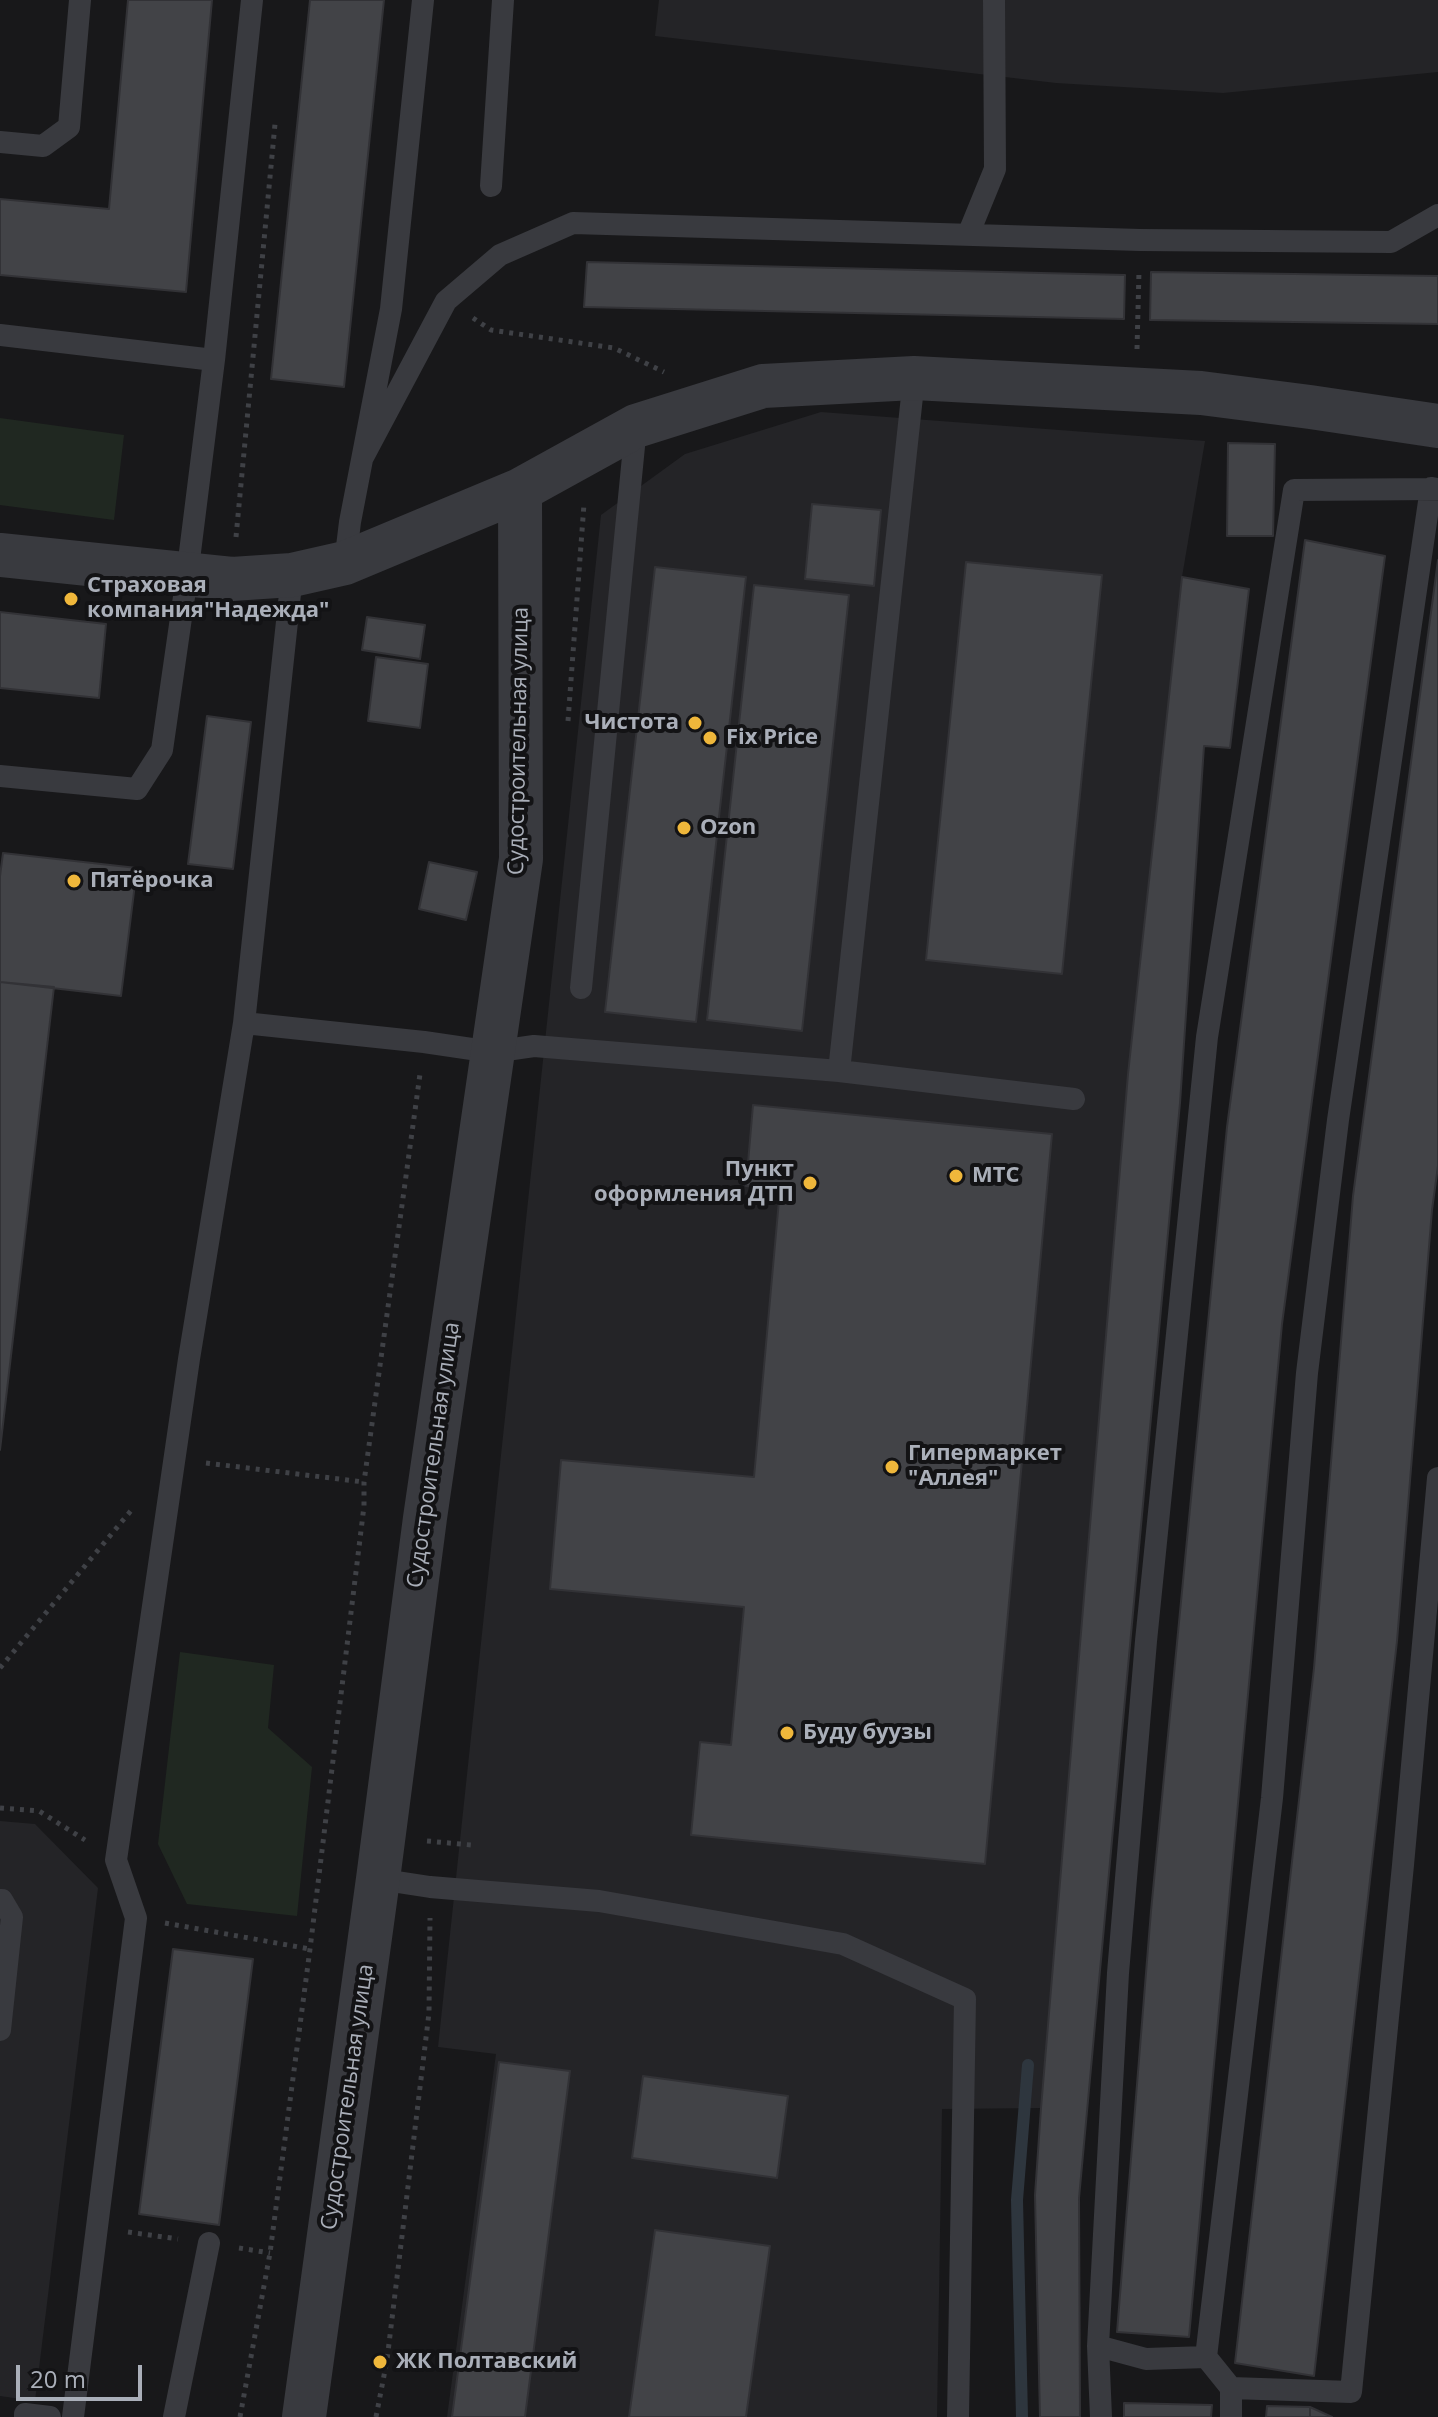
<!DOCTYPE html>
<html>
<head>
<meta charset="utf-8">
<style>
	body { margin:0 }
	#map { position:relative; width:1438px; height:2417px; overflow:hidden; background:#18181a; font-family:"Open Sans",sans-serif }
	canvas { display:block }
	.scale { position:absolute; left:16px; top:2365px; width:126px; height:36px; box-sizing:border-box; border:4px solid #aaafb9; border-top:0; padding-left:10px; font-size:24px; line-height:28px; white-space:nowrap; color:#aaafb9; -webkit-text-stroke:6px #131315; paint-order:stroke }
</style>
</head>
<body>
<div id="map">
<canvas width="1438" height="2417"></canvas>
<div class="scale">20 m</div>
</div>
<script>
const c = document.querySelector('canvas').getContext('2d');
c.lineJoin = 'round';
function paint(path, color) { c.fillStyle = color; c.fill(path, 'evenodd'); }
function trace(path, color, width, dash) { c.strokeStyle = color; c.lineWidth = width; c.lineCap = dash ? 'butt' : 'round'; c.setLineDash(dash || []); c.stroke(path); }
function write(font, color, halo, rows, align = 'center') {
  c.font = font + ' "Open Sans",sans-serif'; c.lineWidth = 8; c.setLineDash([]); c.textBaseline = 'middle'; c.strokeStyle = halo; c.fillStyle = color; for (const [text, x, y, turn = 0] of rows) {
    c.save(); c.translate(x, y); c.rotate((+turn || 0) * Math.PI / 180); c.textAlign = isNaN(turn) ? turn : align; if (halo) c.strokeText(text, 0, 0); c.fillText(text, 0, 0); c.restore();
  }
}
const built = new Path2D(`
	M659,0h779v72l-215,21 -167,-10 -401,-47z
	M821,412l384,29 -23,136 -54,497 -87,1034 -99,1 -5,308h-490l49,-363 -58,-7 163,-1532 84,-61z
	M0,1821l35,3 63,64 -63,513 -35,-5z`);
const green = new Path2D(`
	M0,418l124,17 -10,85 -114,-15z
	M180,1652l94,13 -6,63 44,39 -15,149 -110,-12 -29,-60z`);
const stream = new Path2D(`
	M1022,2417l-5,-217 11,-135`);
const building = new Path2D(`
	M128,0h84l-26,292 -186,-17v-76l109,10z
	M310,0h74l-40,387 -73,-8z
	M587,262l538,13 -1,44 -540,-12z
	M1151,272l287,4v48l-288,-4z
	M1228,443l47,1 -2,92h-46z
	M812,504l69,6 -7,76 -69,-7z
	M1305,540l80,16 -103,768 -93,1013 -72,-5 34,-421 76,-784z
	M1438,560v606l-6,44 -35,431 -83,735 -79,-13 79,-695 39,-472z
	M966,562l136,13 -40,399 -136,-14z
	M655,567l91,10 -50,445 -91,-10z
	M1182,577l67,12 -19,159 -26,-2 -24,357 -101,1095 1,219h-40l-5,-222 6,-87 87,-1034z
	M754,585l95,10 -47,436 -95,-11z
	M0,612l106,12 -7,74 -99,-10z
	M367,617l58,8 -5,34 -58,-9z
	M376,657l52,7 -8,64 -52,-7z
	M207,716l44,6 -18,147 -45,-5z
	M3,853l134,15 -16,128 -121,-14v-106z
	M429,862l48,10 -11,48 -47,-11z
	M0,982l54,5 -54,463z
	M753,1105l299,29 -67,730 -294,-29 9,-93 31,3 13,-138 -194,-18 11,-129 193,17 26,-288 -34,-3z
	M173,1949l80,10 -34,266 -80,-11z
	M499,2062l71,9 -45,346h-73z
	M643,2076l145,20 -11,82 -145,-20z
	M655,2230l115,16 -24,171h-117z
	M1124,2403l88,2 -1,12h-87z
	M1267,2406l43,1v10h-44z
	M1310,2407l22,10h-22z`);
const path = new Path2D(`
	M473,318l18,12 123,18 50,24
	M1137,349l2,-78
	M236,537l39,-413
	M568,721l16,-217
	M206,1463l158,19
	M0,1668l134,-161
	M0,1808l39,3 46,29
	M427,1841l44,4
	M165,1923l145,26
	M128,2232l50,7
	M239,2248l31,5
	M240,2417l30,-164 40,-304 54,-443v-24l56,-408
	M376,2417l11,-57 42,-347 1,-95`);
const lane = new Path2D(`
	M0,142l43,4 26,-19 11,-127
	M491,186l12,-186
	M968,235l27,-66 -1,-169
	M0,335l214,25 38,-360
	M363,457l83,-156 54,-46 73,-32 567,17 251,2 47,-27
	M1438,489l-7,-1 -93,632 -31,253 -35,425 -66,559 25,31 120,4 52,-527 35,-387
	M345,563l5,-41 41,-213 32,-309
	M0,776l137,13 25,-39 25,-174 27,-216
	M581,988l55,-562
	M244,1023l180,19 68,10 42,-6 305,25 75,-693
	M839,1071l235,28
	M378,1879l52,8 169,14 244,43 122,55 -7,418
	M0,1900h2l10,17 -12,113
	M1098,2346l3,71
	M1206,2357l-60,2 -48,-13 20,-373 28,-332 61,-604 87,-547 144,-1
	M1231,2388v29
	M25,2417v-3l25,3
	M73,2417l63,-499 -20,-58 73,-501 55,-336 48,-448
	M174,2417l35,-174`);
const street = new Path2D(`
	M0,555l232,24 60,-4 53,-12 175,-73 116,-64 127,-40 151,-8 287,15 109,14 128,19
	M304,2417l74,-538 47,-361 96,-659 -1,-369`);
const markers = [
	[71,599,8,"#efb73b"],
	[695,723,8,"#efb73b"],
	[710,738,8,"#efb73b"],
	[684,828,8,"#efb73b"],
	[74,881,8,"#efb73b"],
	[956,1176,8,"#efb73b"],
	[810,1183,8,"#efb73b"],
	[892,1467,8,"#efb73b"],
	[787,1733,8,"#efb73b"],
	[380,2362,8,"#efb73b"]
];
const poiNames = [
	["Страховая",87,586],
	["компания\"Надежда\"",87,611],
	["Чистота",679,723,"right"],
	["Fix Price",726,738],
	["Ozon",700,828],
	["Пятёрочка",90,881],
	["Пункт",794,1170,"right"],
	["оформления ДТП",794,1195,"right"],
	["МТС",972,1176],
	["Гипермаркет",908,1454],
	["\"Аллея\"",908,1479],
	["Буду буузы",803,1733],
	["ЖК Полтавский",396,2362]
];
const streetNames = [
	["Судостроительная улица",519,741,-89],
	["Судостроительная улица",434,1455,-82],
	["Судостроительная улица",348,2097,-82]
];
paint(built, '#242427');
paint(green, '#202821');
trace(stream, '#2e363e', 12);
paint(building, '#424347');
trace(building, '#323236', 2);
trace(path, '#3f4146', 5, [4, 6]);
trace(lane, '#393a3f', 22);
trace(street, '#393a3f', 44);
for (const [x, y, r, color] of markers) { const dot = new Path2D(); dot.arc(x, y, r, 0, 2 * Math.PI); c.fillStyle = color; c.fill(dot); trace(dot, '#131315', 3); }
write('bold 22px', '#aaafb9', '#131315', poiNames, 'left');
write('22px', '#aaafb9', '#131315', streetNames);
</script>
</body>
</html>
